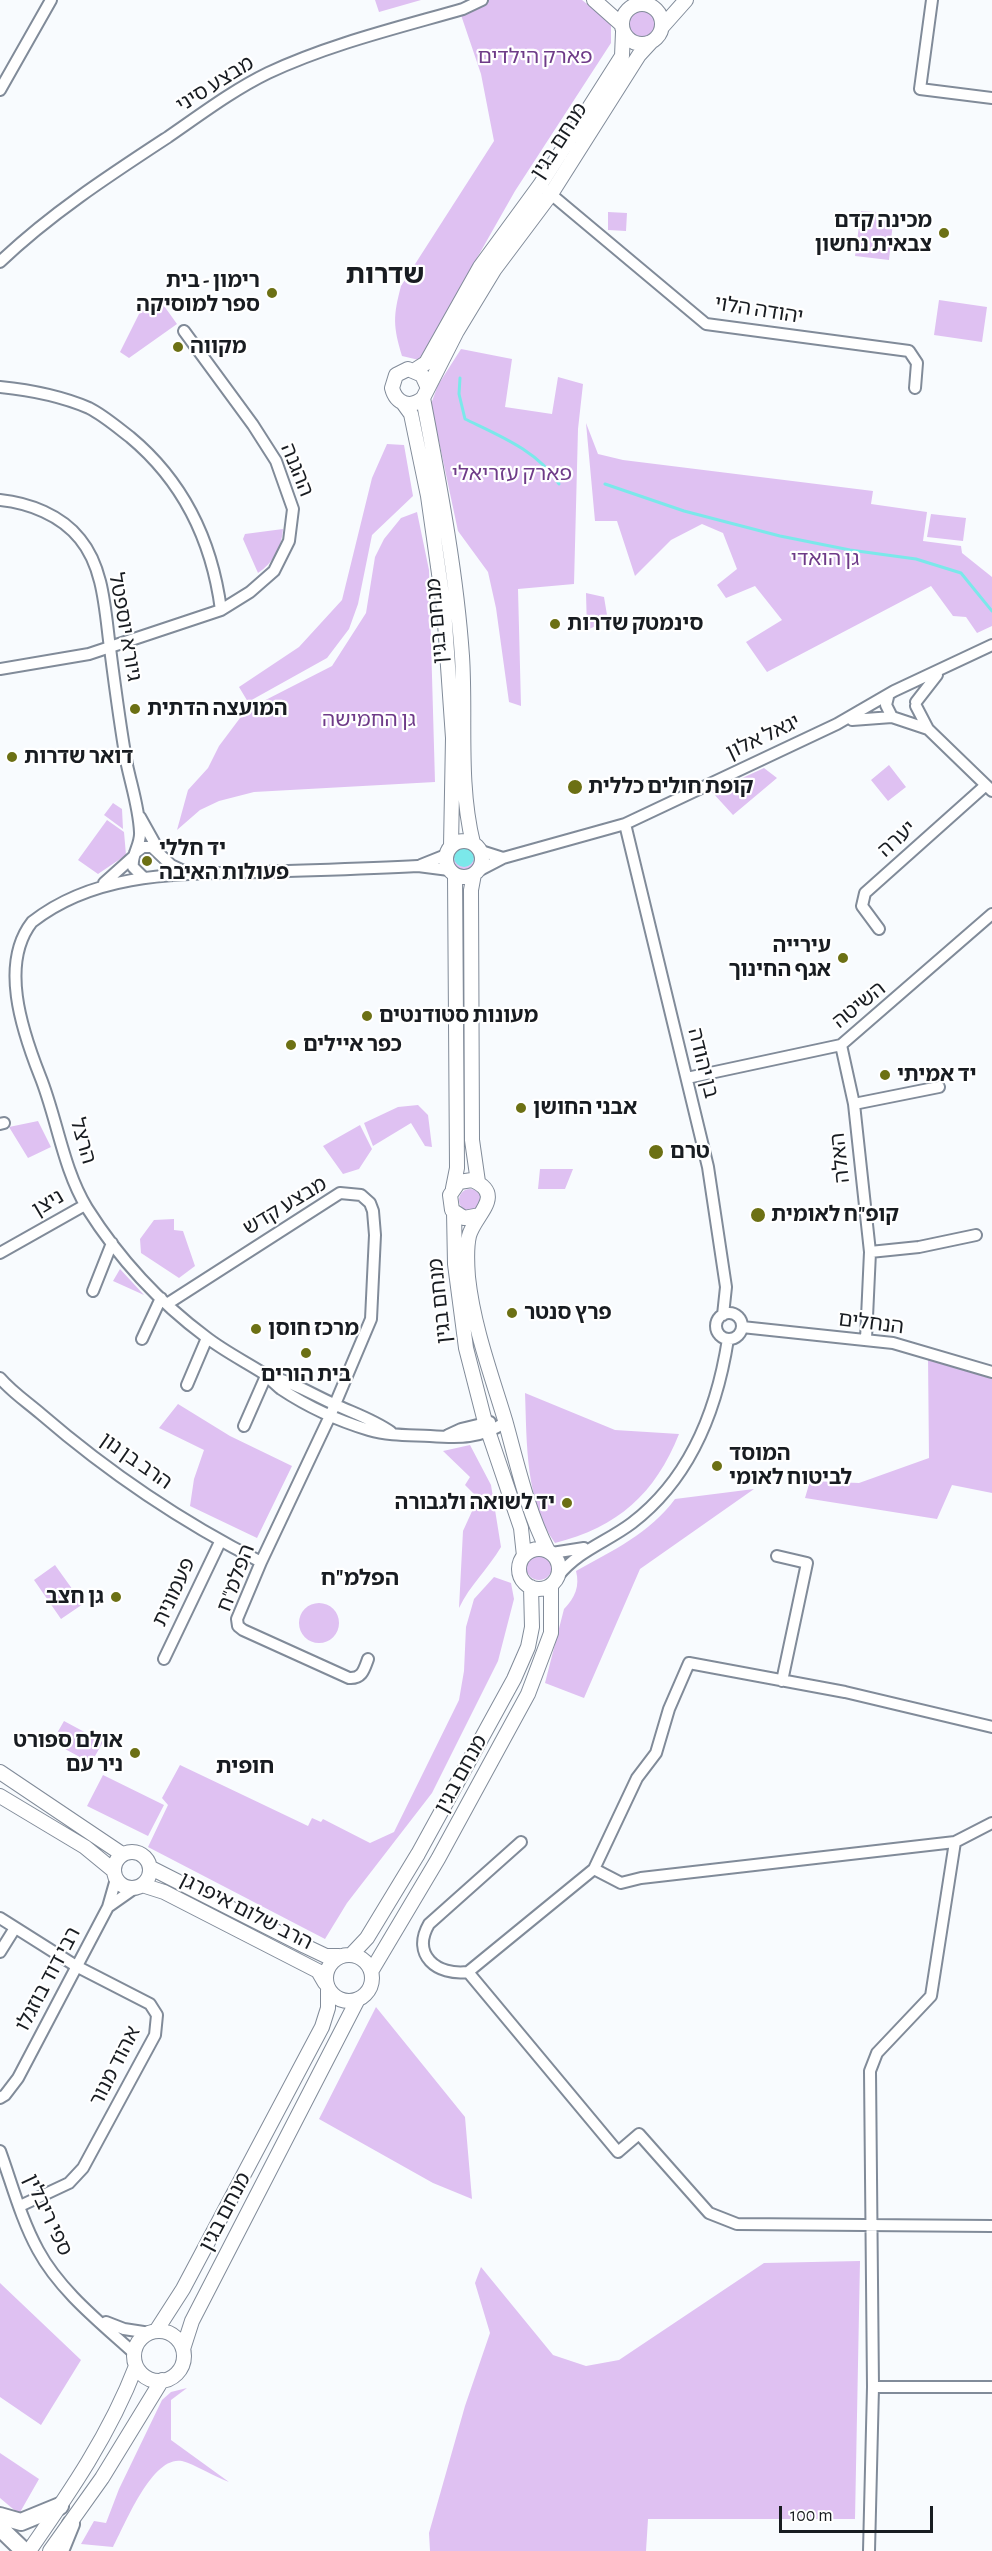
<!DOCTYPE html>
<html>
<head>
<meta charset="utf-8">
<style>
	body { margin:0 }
	#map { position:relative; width:992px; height:2551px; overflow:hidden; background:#f8fbfe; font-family:"Alegreya Sans",sans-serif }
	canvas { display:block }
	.scale { position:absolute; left:779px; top:2506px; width:154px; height:27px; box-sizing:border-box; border:3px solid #181c21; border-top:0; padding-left:8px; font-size:18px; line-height:21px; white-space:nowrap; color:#181c21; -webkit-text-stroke:4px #fff; paint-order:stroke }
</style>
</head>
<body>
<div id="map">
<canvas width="992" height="2551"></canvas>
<div class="scale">100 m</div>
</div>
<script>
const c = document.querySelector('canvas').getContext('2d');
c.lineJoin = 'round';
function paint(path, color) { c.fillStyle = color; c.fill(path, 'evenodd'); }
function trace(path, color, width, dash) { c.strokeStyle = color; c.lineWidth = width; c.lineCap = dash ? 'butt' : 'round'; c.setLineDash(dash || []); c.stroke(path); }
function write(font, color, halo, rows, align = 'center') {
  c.font = font + ' "Alegreya Sans","Noto Sans Hebrew",sans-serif'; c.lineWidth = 4.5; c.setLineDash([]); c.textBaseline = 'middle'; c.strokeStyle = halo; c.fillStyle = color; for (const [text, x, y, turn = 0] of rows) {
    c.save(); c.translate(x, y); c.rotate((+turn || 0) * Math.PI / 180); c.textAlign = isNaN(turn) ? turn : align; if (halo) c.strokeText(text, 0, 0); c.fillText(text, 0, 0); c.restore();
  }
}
const green = new Path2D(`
	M375,0h46l-42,12z
	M489,0h93l29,23v20l-96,148 -96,169 -17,-4c-9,-30 -9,-40 -1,-70l93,-145 -13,-67 -20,-59z
	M625 23a16 16 0 1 1 32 0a16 16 0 1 1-32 0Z
	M861,211l15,1v8l17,2 -4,38 -34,-4z
	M608,212l19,1 -1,18 -18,-1z
	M157,296l20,28 -48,34 -9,-6 19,-38z
	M939,300l48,7 -5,35 -48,-7z
	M461,349l51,10 -7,48 47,7 6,-37 25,7 -5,45 -4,155 -56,5 3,117 -12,-4 -13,-94 -8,-36 -30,-41 -27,-127 7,-19z
	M586,423l12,31 25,6 250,31 -2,13 56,8 -4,29 38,5 1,7 30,24v49l-15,7 -11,-16 -13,-1 -22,-30 -164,86 -21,-30 36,-22 -27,-34 -29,12 -9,-13 20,-16 -14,-36 -21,-9 -31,16 -36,36 -18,-55h-22z
	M387,444l17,1 9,51 -41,39 -14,69 -9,25 -22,29 -79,44 -9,-15 60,-40 43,-47 30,-122z
	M417,512l12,58 6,212 -181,10 -35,9 -19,9 -23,20 11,-40 20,-22 11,-22 27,-36 86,-44 34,-53 9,-56 9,-18 17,-21z
	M931,514l35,4 -3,23 -36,-4z
	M283,529c-1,18 -10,34 -25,44l-15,-34 2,-5z
	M586,593l18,4 3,18 -7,9 -13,6z
	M889,765l17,22 -18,14 -17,-21z
	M764,768l13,10 -44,37 -21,-23z
	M113,803l9,6 1,20 -19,-14z
	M107,820l17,12 2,23 -28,19 -20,-14z
	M450 858a14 14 0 1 1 28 0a14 14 0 1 1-28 0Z
	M418,1105l10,10 4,32 -7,-1 -14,-23 -38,23 -9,-23 34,-16z
	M38,1121l13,26 -23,11 -19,-31z
	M360,1125l12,24 -13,20 -16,5 -20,-28z
	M540,1169h33l-8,20h-27z
	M459 1200a11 11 0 1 1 22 0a11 11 0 1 1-22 0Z
	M174,1219v11l9,1 12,35 -16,12 -38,-25 -1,-14 14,-19z
	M120,1269l24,26 -31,-14z
	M928,1357l64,22v114l-40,-8 -15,34 -132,-21 5,-17 49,2 70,-25z
	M525,1393l90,37 64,4c-24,60 -61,93 -124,109 -30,-42 -28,-100 -30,-150z
	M178,1404l52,32 62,30 -35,72 -67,-32 4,-27 10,-29 -45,-22z
	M470,1445l21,40 10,62c-13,22 -31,38 -42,61l4,-77 15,-33 -13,-13 5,-8 -27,-26z
	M754,1489l-114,80 -56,129 -39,-15 19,-74c11,-11 16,-23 12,-38 36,-20 74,-38 99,-72z
	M526 1567a13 13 0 1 1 26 0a13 13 0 1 1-26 0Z
	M55,1565l28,39 -22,15 -27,-39z
	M494,1577l17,6 3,16 -16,62 -66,132 -85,110 -22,36 -177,-92 20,-42 -6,-7 18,-33 128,61 4,-8 9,4 2,-3 47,24 24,-11 65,-132 5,-29 2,-44 8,-28z
	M299 1623a20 20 0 1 1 40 0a20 20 0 1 1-40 0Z
	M64,1721l39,21 -12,21 -39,-21z
	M103,1775l61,30 -16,31 -61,-30z
	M376,2007l89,110 7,82 -39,-16 -114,-64z
	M860,2261l-5,258h-207l-2,32h-216l-1,-18 36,-127 25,-73 -15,-50 6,-16 72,88 33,11 33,-6 145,-97z
	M0,2283l81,77 -40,65 -41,-28z
	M187,2388l-16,12v40l58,42c-14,-5 -35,-18 -47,-21 -30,-6 -57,64 -69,86l-32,-3 13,-23 12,2 13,-34 43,-89 9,-8z
	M0,2453l39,26 -20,35 -19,-16z`);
const water = new Path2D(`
	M454 857a10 10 0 1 1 20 0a10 10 0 1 1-20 0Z`);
const stream = new Path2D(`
	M460,378l-1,16 6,25c35,17 73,32 94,65
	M605,484l79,27 96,25 70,14 66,9 45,14 31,38`);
const minor = new Path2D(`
	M932,0l-12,89 72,9
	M0,90l51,-90
	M540,185l166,139 203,27 8,12 -2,25
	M0,262c50,-48 110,-87 168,-125 32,-22 65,-47 100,-64 62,-29 129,-45 195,-64l19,-9
	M0,387c30,3 61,9 89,21 14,7 28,19 41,29 54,45 82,104 91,173
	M0,500c29,3 61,15 80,39 24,29 25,72 30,109 5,39 10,78 17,117 5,23 12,44 13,67 1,13 -9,23 -7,35l10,10
	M0,669l89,-15 132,-44 29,-18 24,-21 15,-30 4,-32 -17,-48 -23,-36 -69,-94
	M888,697l-2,8 6,12 36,12
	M916,702l21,-27
	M916,706l12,23 64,62
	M852,720l40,-3
	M140,817l19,34
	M625,824l83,343 18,120 -3,28
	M481,851l22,7
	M135,853l8,-6h9l19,18 17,8
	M421,865l25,-10
	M449,870l-31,-4c-53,3 -106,4 -159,6 -78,2 -162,-1 -227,50 -32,41 -11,106 8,154 17,42 23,93 47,132 31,49 72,94 119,129 18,14 38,24 57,36 6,5 12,11 18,16 27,18 58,32 88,41 20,6 41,5 61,6 30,2 49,3 76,-14
	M478,871l25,-13 122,-34 212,-100 57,-33 98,-46
	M104,883l29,-26
	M879,929l-17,-23 3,-13 121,-108
	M841,1045l13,59 16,148 -4,87
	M687,1078l154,-33 151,-131
	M854,1104l85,-17
	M0,1124l4,-1
	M870,1252l49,-5 57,-12
	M0,1253l85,-48
	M93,1291l19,-48
	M167,1304l173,-111 21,2 9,8 3,8 2,24 -4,84 -41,97 -69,146 -24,57 1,7 5,4 106,48c13,1 15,-8 19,-19
	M716 1326a13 13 0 1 1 26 0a13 13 0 1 1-26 0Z
	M742,1327l151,16 99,29
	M142,1339l19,-41
	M267,1376c25,5 46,19 69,29 20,9 38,15 55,27
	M0,1378c12,14 27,24 41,36 66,57 143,109 220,148
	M187,1385l20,-47
	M244,1426l22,-50
	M448,1435l13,-6 29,-7
	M552,1553l32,-5
	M777,1556l30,7 -25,118
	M558,1576c21,-26 49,-34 74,-53 59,-45 85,-113 96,-184
	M164,1659l56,-117
	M521,1842l-92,82c-18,31 8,52 39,48l126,-103 43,-91 19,-25 13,-44 20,-46 156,29 147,35
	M594,1869l27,14 20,-5 314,-36 37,-19
	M108,1907l27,-19
	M0,1918l76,48 74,38 7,11 -2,20 -72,133 -14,15 -49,23
	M0,1952l15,-24
	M468,1972l150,180 21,-18 70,79 28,11 255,2
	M0,2098l5,-3 13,-17 90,-171 8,-28
	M0,2151c12,33 21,68 38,99 22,41 63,73 97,104
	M106,2322l18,7 26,4
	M873,2387h119
	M869,2551l4,-164 -3,-316 7,-18 54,-57 24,-154`);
const major = new Path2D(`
	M594,0l27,24
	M622 24a20 20 0 1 1 40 0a20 20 0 1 1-40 0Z
	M662,27l24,-27
	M415,370l11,-7 54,-96 60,-82 82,-129 1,-24
	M427,386l-5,-11 -14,-6 -12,6 -4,13c4,16 19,21 31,10l34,-67 37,-61 57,-76 88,-139 12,-13
	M423,398c16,85 33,171 39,258 4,61 -4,126 11,187
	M403,403l8,11 17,82 16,113 9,129 -2,108
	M446 859a18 18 0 1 1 36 0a18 18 0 1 1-36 0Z
	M474,874l-3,16 1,250 6,42
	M453,1188l4,-20 -2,-293
	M454,1212l1,52 11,84 19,74 36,106 3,28
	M480,1215l-16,3 -12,-8 -2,-15 9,-13 13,-2c35,15 2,35 -3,56 -3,13 -2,28 -1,41 5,48 23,97 37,143 12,43 22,90 43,131
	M519 1569a20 20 0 1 1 40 0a20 20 0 1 1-40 0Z
	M0,1772l122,82
	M0,1796l85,51 28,23
	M114 1870a18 18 0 1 1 36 0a18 18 0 1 1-36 0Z
	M151,1868l154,78 21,10h13
	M142,1885l22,7 154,79 7,12
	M326 1978a23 23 0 1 1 46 0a23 23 0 1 1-46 0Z
	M351,1955l16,-17 51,-84 96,-175 14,-32 4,-20 -1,-40
	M372,1970l66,-111 90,-165 23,-61v-47
	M156,2331l27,-42 139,-262 6,-19v-18
	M134 2356a25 25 0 1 1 50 0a25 25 0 1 1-50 0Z
	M183,2349l9,-28 166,-322
	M29,2551c41,-59 81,-117 107,-185
	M50,2551l52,-73 60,-98`);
const highway = new Path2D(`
	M0,2516l21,6 39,-16
	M0,2528l24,23
	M60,2551l11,-27`);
const markers = [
	[944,233,6,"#6c7014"],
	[272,293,6,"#6c7014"],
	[178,347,6,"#6c7014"],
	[555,624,6,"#6c7014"],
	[135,709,6,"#6c7014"],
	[12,757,6,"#6c7014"],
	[575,787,8,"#6c7014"],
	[147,861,6,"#6c7014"],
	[843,958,6,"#6c7014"],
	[367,1016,6,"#6c7014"],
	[291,1045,6,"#6c7014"],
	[885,1075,6,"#6c7014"],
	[521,1108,6,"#6c7014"],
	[656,1152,8,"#6c7014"],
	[758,1215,8,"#6c7014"],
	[512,1313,6,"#6c7014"],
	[256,1329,6,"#6c7014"],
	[306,1353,6,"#6c7014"],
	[717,1466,6,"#6c7014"],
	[567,1503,6,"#6c7014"],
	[116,1597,6,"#6c7014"],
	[135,1753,6,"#6c7014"]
];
const parkNames = [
	["פארק הילדים",535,57],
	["פארק עזריאלי",512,474],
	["גן הואדי",825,559],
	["גן החמישה",369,720]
];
const streetNames = [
	["מבצע סיני",215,84,-32],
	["מנחם בגין",559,141,-57],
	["יהודה הלוי",759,310,9],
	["ההגנה",297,470,68],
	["מנחם בגין",437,621,-95],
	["גיורא יוספטל",125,627,80],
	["יגאל אלון",763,737,-25],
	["יערה",897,839,-42],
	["השיטה",859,1005,-39],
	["בן יהודה",703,1063,76],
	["הרצל",83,1141,74],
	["האלה",840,1158,-96],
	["ניצן",48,1203,-31],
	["מבצע קדש",285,1206,-31],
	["מנחם בגין",440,1301,-96],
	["הנחלים",871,1323,7],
	["הרב בן נון",136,1461,35],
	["הפלמ\"ח",236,1578,-69],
	["פעמונית",174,1592,-65],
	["מנחם בגין",461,1774,-61],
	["הרב שלום איפרגן",246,1911,27],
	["רבי דוד בוזגלו",48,1979,-62],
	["אהוד מנור",115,2066,-63],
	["מנחם בגין",225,2212,-62],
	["ספי ריבלין",48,2215,65]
];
const poiNames = [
	["מכינה קדם",932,221,"right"],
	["צבאית נחשון",932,245,"right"],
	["רימון - בית",260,281,"right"],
	["ספר למוסיקה",260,305,"right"],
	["מקווה",190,347],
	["סינמטק שדרות",567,624],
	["המועצה הדתית",147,709],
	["דואר שדרות",24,757],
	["קופת חולים כללית",588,787],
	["יד חללי",159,849],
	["פעולות האיבה",159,873],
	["עירייה",831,946,"right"],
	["אגף החינוך",831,970,"right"],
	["מעונות סטודנטים",379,1016],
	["כפר איילים",303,1045],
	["יד אמיתי",897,1075],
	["אבני החושן",533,1108],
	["טרם",670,1152],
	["קופ\"ח לאומית",771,1215],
	["פרץ סנטר",524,1313],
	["מרכז חוסן",268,1329],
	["בית הורים",306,1375,"center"],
	["המוסד",729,1454],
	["לביטוח לאומי",729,1478],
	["יד לשואה ולגבורה",555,1503,"right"],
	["גן חצב",104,1597,"right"],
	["אולם ספורט",123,1741,"right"],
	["ניר עם",123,1765,"right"]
];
const neighbourhoodNames = [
	["הפלמ\"ח",360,1578],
	["חופית",245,1766]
];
const districtNames = [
	["שדרות",385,275]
];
paint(green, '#dfc1f2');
paint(water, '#7be8ea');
trace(stream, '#7be8ea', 3);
trace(minor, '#818b99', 14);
trace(major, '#818b99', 16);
trace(highway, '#818b99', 20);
trace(minor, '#fff', 10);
trace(major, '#fff', 14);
trace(highway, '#fff', 16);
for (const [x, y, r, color] of markers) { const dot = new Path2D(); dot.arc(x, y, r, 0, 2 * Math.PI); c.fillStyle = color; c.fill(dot); trace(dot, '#fff', 2); }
write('21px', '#6e3b88', '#fff', parkNames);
write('21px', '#181c21', '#fff', streetNames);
write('bold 21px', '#181c21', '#fff', poiNames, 'left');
write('bold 22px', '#181c21', '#fff', neighbourhoodNames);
write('bold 27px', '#181c21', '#fff', districtNames);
</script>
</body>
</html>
